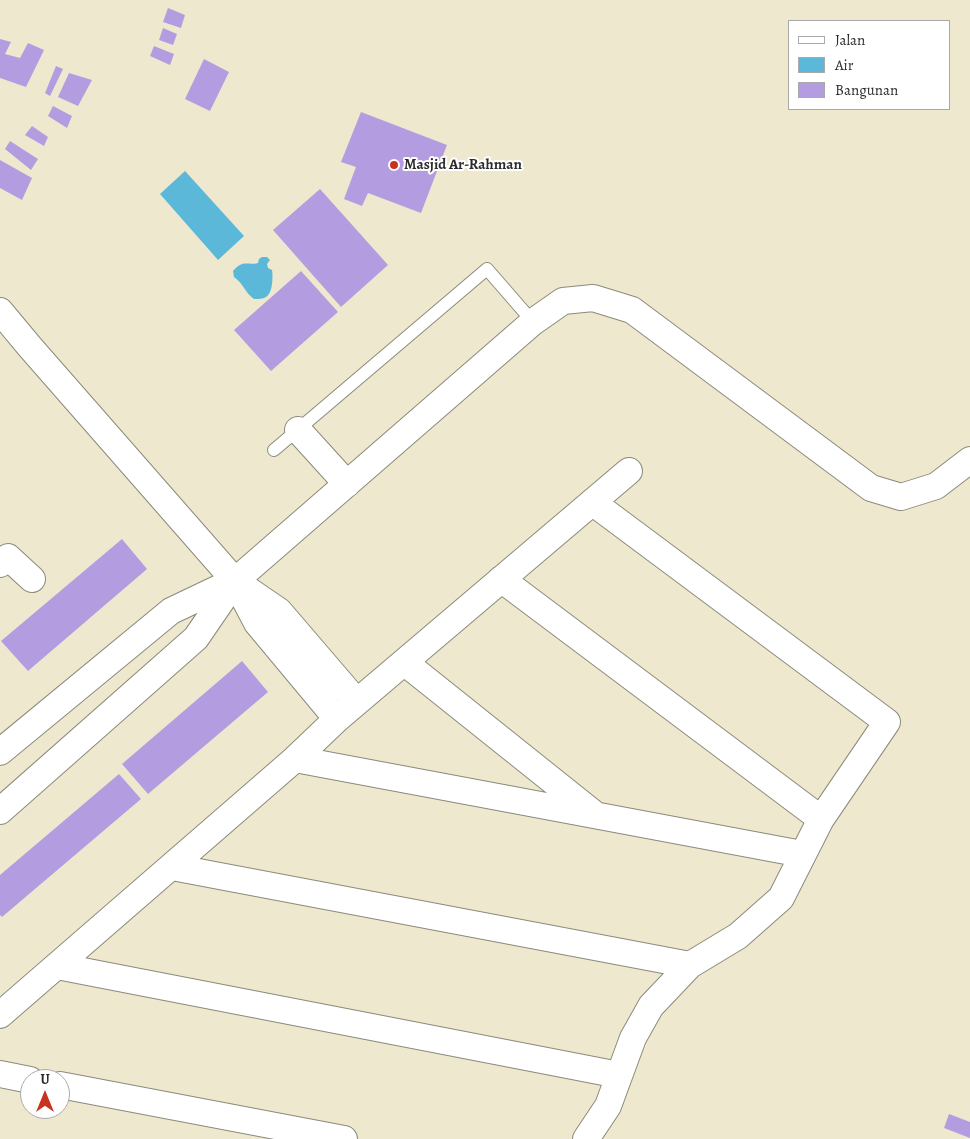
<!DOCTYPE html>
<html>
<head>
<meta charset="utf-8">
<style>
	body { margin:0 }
	#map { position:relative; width:970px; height:1139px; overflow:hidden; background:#eee8ce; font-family:Alegreya,serif }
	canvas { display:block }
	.legend { position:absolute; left:788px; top:20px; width:162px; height:90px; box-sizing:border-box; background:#fff; border:1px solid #aaa; margin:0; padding:6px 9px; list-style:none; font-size:15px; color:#2b2b2b }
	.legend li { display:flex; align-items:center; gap:10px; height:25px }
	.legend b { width:25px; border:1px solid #aaa }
	.north { position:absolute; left:20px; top:1069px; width:50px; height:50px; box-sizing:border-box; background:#fff; border:1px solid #aaa; border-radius:50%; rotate:0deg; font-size:14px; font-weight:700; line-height:20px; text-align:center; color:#2b2b2b }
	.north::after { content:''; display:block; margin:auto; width:18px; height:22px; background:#c8321e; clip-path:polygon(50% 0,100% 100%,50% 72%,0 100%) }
</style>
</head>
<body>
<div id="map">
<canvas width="970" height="1139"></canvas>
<ul class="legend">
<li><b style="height:6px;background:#fff"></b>Jalan</li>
<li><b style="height:14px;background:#5bb8d9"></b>Air</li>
<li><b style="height:14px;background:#b39de0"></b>Bangunan</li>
</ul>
<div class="north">U</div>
</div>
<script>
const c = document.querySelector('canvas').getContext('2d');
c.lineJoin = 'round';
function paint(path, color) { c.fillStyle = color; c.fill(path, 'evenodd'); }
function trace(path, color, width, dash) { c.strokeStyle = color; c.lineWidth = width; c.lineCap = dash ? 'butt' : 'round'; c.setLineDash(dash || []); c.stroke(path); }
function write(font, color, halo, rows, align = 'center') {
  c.font = font + ' Alegreya,serif'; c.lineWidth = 4; c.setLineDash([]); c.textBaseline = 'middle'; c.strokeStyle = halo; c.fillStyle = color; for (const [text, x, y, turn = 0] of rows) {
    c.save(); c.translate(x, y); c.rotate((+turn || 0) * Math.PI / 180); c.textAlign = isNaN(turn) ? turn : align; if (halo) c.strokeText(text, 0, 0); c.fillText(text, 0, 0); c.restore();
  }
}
const water = new Path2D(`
	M185,171l59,65 -26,24 -58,-66z
	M262,257h5l3,3 -3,4 1,4 4,2c1,6 1,23 -6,27 -3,2 -8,2 -12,2 -9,-6 -10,-15 -20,-22l-1,-6c11,-12 13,-5 25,-8l1,-4z`);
const building = new Path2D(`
	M168,8l17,7 -4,13 -18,-6z
	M163,28l14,6 -4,11 -14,-5z
	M0,39l11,3 -6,12 15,4 8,-15 16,7 -18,37 -26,-9z
	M154,46l20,8 -4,11 -20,-9z
	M204,59l25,13 -19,39 -25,-12z
	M56,66l7,3 -13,27 -5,-3z
	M69,73l23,7 -14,26 -20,-9z
	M53,106l19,10 -5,12 -19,-12z
	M361,112l86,33 -26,68 -53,-20 -6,13 -18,-7 12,-32 -15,-5z
	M32,126l16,11 -4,9 -19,-11z
	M10,141l28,18 -7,11 -26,-21z
	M0,160l32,18 -10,22 -22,-12z
	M320,189l68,76 -47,42 -68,-77z
	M301,271l37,41 -67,59 -37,-41z
	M122,539l25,30 -119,102 -27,-30z
	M242,661l26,31 -120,102 -26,-30z
	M119,774l22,25 -139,118 -2,-2v-40z
	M949,1114l21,8v16l-26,-10z`);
const lane = new Path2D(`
	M274,450l213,-181 46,53`);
const street = new Path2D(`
	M0,311l30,36 205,234 22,42 80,96
	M298,430l49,54
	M0,564l8,-7 24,22
	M501,579l320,240
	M238,583l41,28 78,91
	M404,662l189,151
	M0,752l171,-141 63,-30
	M295,759l507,95
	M0,811l196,-173 39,-57 298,-259 30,-21 30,-3 39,12 239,178 30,9 35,-11 34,-26
	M172,867l518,98
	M57,966l562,109
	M0,1015l295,-256 42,-40 292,-248
	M0,1074l30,6
	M60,1085l284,54
	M586,1139l22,-33 25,-68 18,-32 39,-41 48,-29 43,-38 40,-79 66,-97 -295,-220`);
const markers = [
	[394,165,5,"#c8321e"]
];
const poiNames = [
	["Masjid Ar-Rahman",404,165]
];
paint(water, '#5bb8d9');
paint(building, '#b39de0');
trace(lane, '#8c8a7c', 14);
trace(street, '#8c8a7c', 28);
trace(lane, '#fff', 12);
trace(street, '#fff', 26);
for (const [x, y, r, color] of markers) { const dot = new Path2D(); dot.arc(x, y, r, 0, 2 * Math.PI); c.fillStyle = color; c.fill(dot); trace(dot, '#fff', 2); }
write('bold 15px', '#2b2b2b', '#fff', poiNames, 'left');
</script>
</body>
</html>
